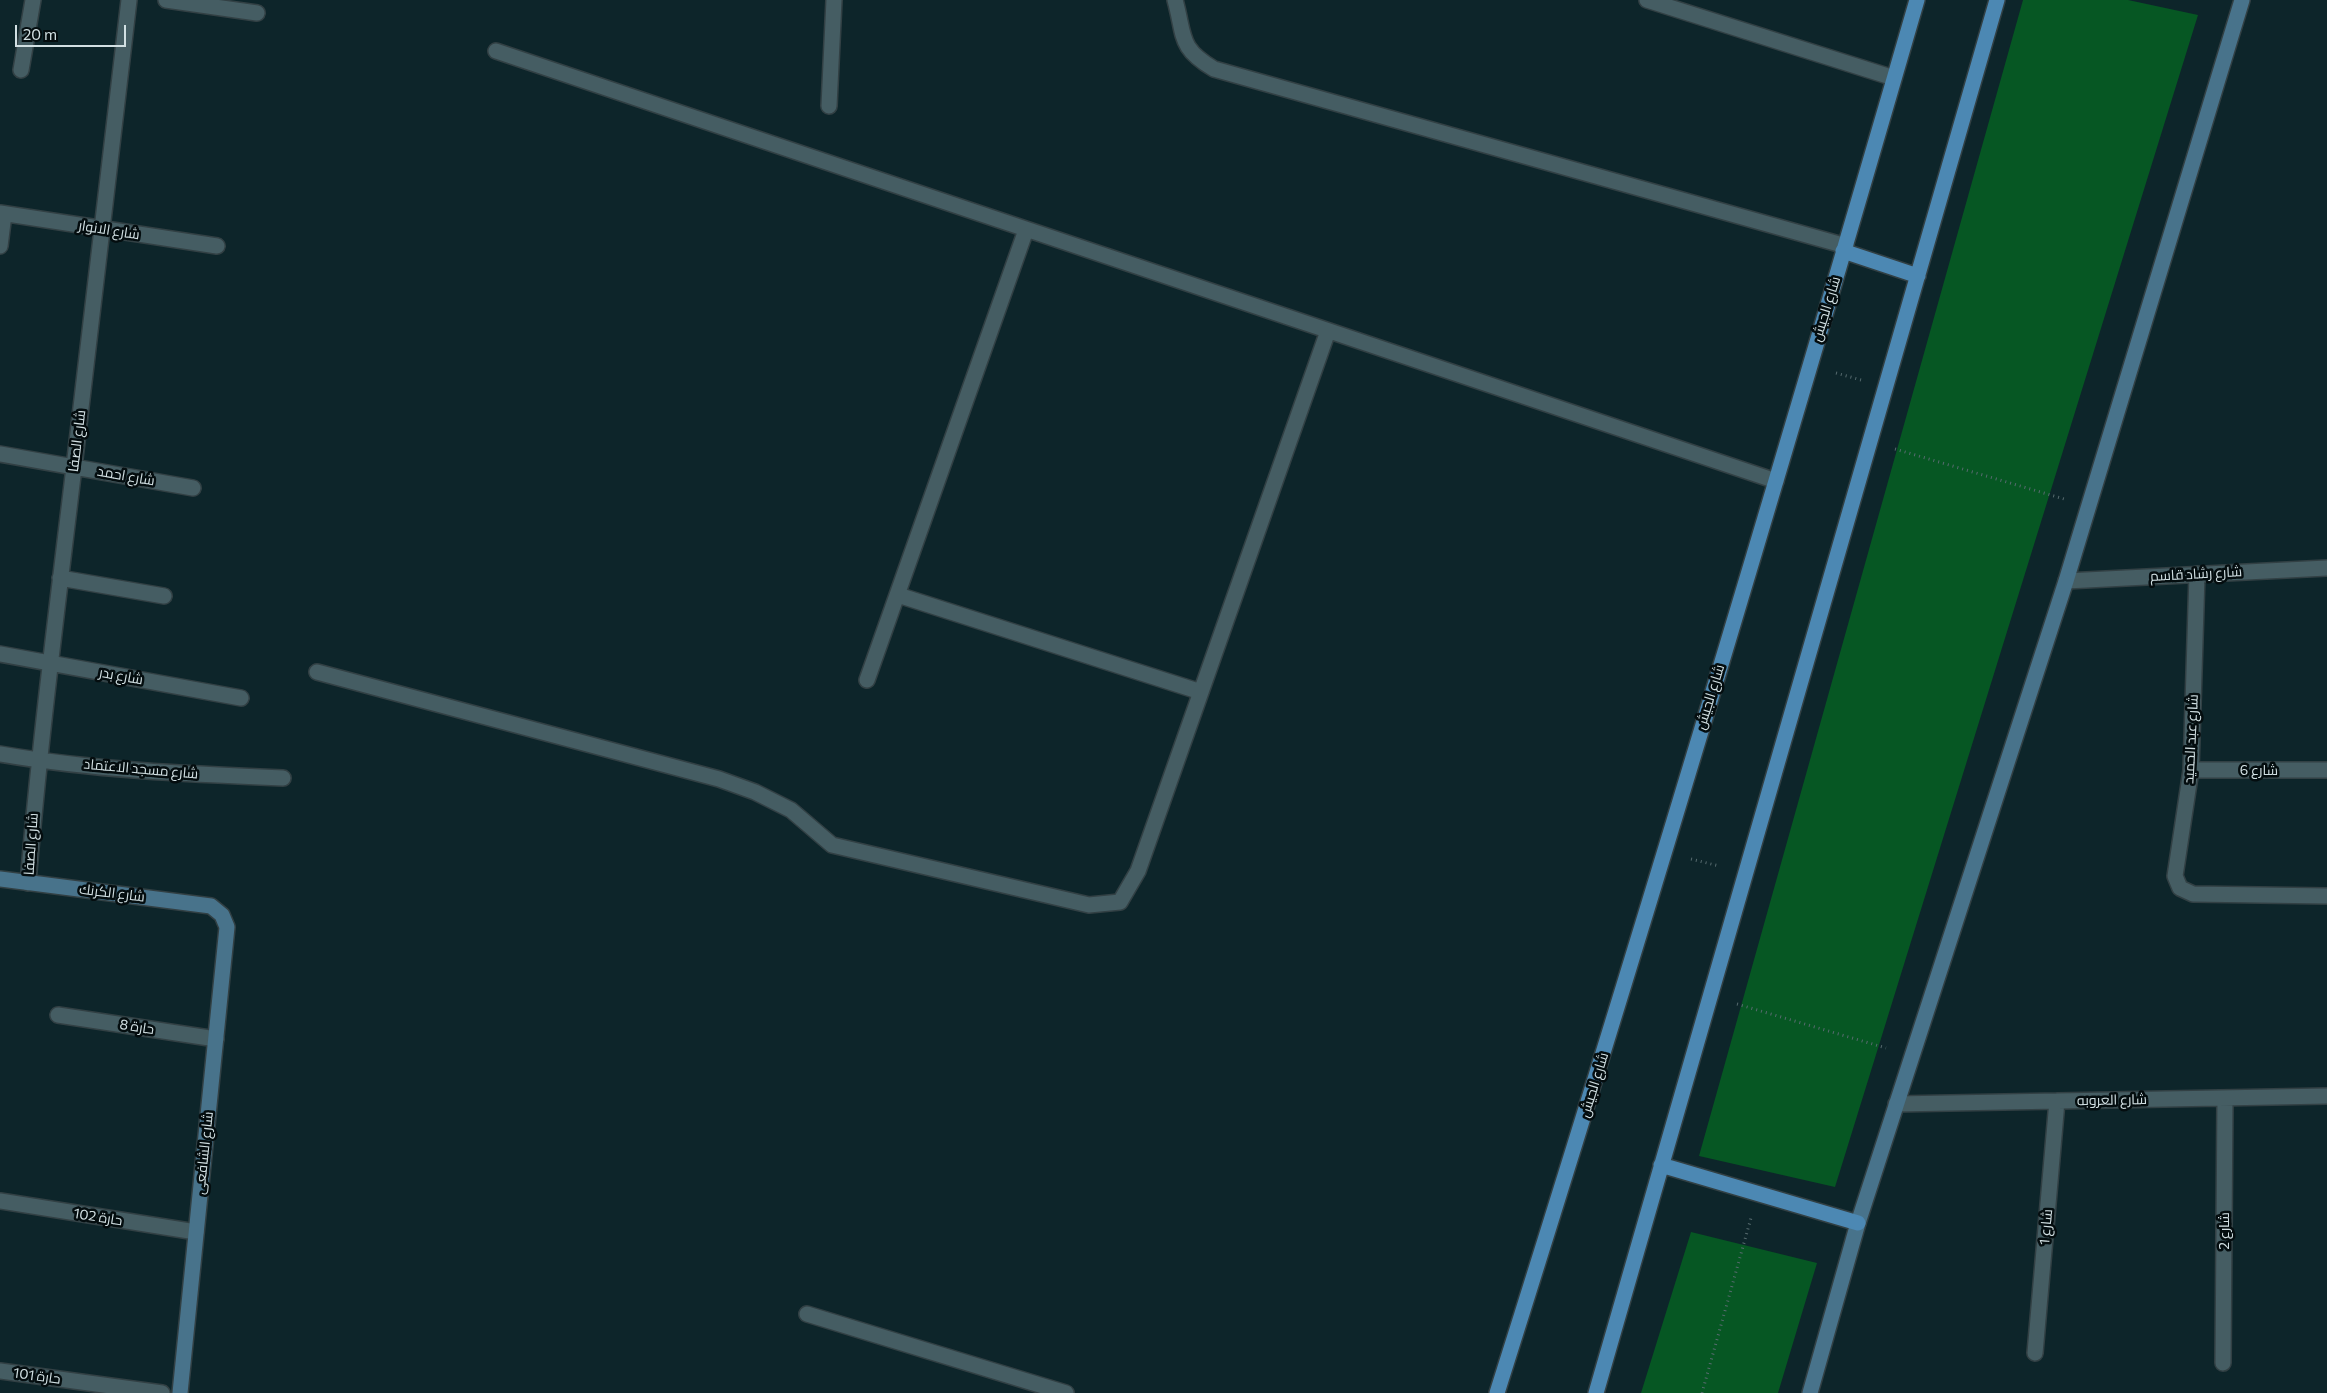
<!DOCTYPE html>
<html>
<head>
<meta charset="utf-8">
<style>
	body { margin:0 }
	#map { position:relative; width:2327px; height:1393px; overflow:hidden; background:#0d252a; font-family:Commissioner,sans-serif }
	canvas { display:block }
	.scale { position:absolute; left:15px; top:25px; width:111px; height:22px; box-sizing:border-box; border:2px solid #d2e0e3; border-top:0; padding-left:6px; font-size:15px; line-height:18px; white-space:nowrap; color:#d2e0e3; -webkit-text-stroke:4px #040d0f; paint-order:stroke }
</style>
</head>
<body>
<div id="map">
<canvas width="2327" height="1393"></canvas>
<div class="scale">20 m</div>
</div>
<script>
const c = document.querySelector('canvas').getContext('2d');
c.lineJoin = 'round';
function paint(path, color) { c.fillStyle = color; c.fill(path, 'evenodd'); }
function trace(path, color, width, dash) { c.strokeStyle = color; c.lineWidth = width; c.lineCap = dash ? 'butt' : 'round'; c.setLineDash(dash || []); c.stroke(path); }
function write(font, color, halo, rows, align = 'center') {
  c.font = font + ' Commissioner,Cairo,sans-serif'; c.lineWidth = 5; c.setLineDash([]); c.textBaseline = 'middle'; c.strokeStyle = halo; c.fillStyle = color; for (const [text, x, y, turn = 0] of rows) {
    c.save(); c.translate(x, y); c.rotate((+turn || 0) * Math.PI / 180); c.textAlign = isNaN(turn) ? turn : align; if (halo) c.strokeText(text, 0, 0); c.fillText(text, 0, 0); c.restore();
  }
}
const green = new Path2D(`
	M2023,0h105l70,15 -363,1172 -136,-31z
	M1691,1232l126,31 -39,130h-137z`);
const path = new Path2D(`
	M1836,373l25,7
	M1895,449l169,50
	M1691,859l28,7
	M1737,1004l149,44
	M1702,1393l49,-175`);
const lane = new Path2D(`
	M1175,0c10,36 3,48 39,69l632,177
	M1647,0l247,78
	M496,51l1280,430
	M898,595l303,97
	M317,672l402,107 36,13 36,18 41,35 257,60 31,-3 18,-31 190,-540
	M867,680l159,-450
	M807,1314l259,79`);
const street = new Path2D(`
	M166,0l91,13
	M21,70l12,-70
	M829,106l5,-106
	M0,213l217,33
	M0,246l4,-32
	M0,454l193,34
	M2197,574l-6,196 -16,106 5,12 13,6 134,2
	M60,578l104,18
	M2066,581l261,-13
	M0,654l241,44
	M0,754c93,16 188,20 283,24
	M2191,770h136
	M28,883c11,-134 28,-266 44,-399 19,-162 39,-323 57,-484
	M58,1015l158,24
	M1896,1104l431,-8
	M0,1201l196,31
	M2035,1353l22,-252
	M2223,1363l2,-265
	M0,1371l162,22`);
const secondary = new Path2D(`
	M0,879l211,27 11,9 5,12 -47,466
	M1810,1393l48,-170 208,-642 176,-581`);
const primary = new Path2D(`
	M1843,251l75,25
	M1661,1165l197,58
	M1497,1393c146,-462 285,-927 420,-1393
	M1596,1393l401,-1393`);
const streetNames = [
	["شارع الانوار",109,230,9],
	["شارع الجيش",1826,309,-73],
	["شارع الصفا",77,441,-83],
	["شارع احمد",126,476,10],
	["شارع رشاد قاسم",2196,574,-3],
	["شارع بدر",121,676,10],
	["شارع الجيش",1710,697,-73],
	["شارع عبد الحميد",2191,739,-87],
	["شارع مسجد الاعتماد",141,769,5],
	["شارع 6",2259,770],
	["شارع الصفا",31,844,-86],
	["شارع الكرنك",112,893,7],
	["حارة 8",137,1027,9],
	["شارع الجيش",1594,1085,-73],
	["شارع العروبه",2112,1100,-1],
	["شارع الشافعى",204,1153,-84],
	["حارة 102",98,1217,9],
	["شارع 1",2046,1227,-85],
	["شارع 2",2224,1231,-90],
	["حارة 101",37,1376,8]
];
paint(green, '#065723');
trace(lane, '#324044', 18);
trace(street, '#324044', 18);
trace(secondary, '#324044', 18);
trace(primary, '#324044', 18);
trace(path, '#576b6f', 3, [1, 4]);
trace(lane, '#455d63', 15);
trace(street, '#455d63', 15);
trace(secondary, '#48738b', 15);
trace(primary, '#4c88b3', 15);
write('14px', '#d2e0e3', '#040d0f', streetNames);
</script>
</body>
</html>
